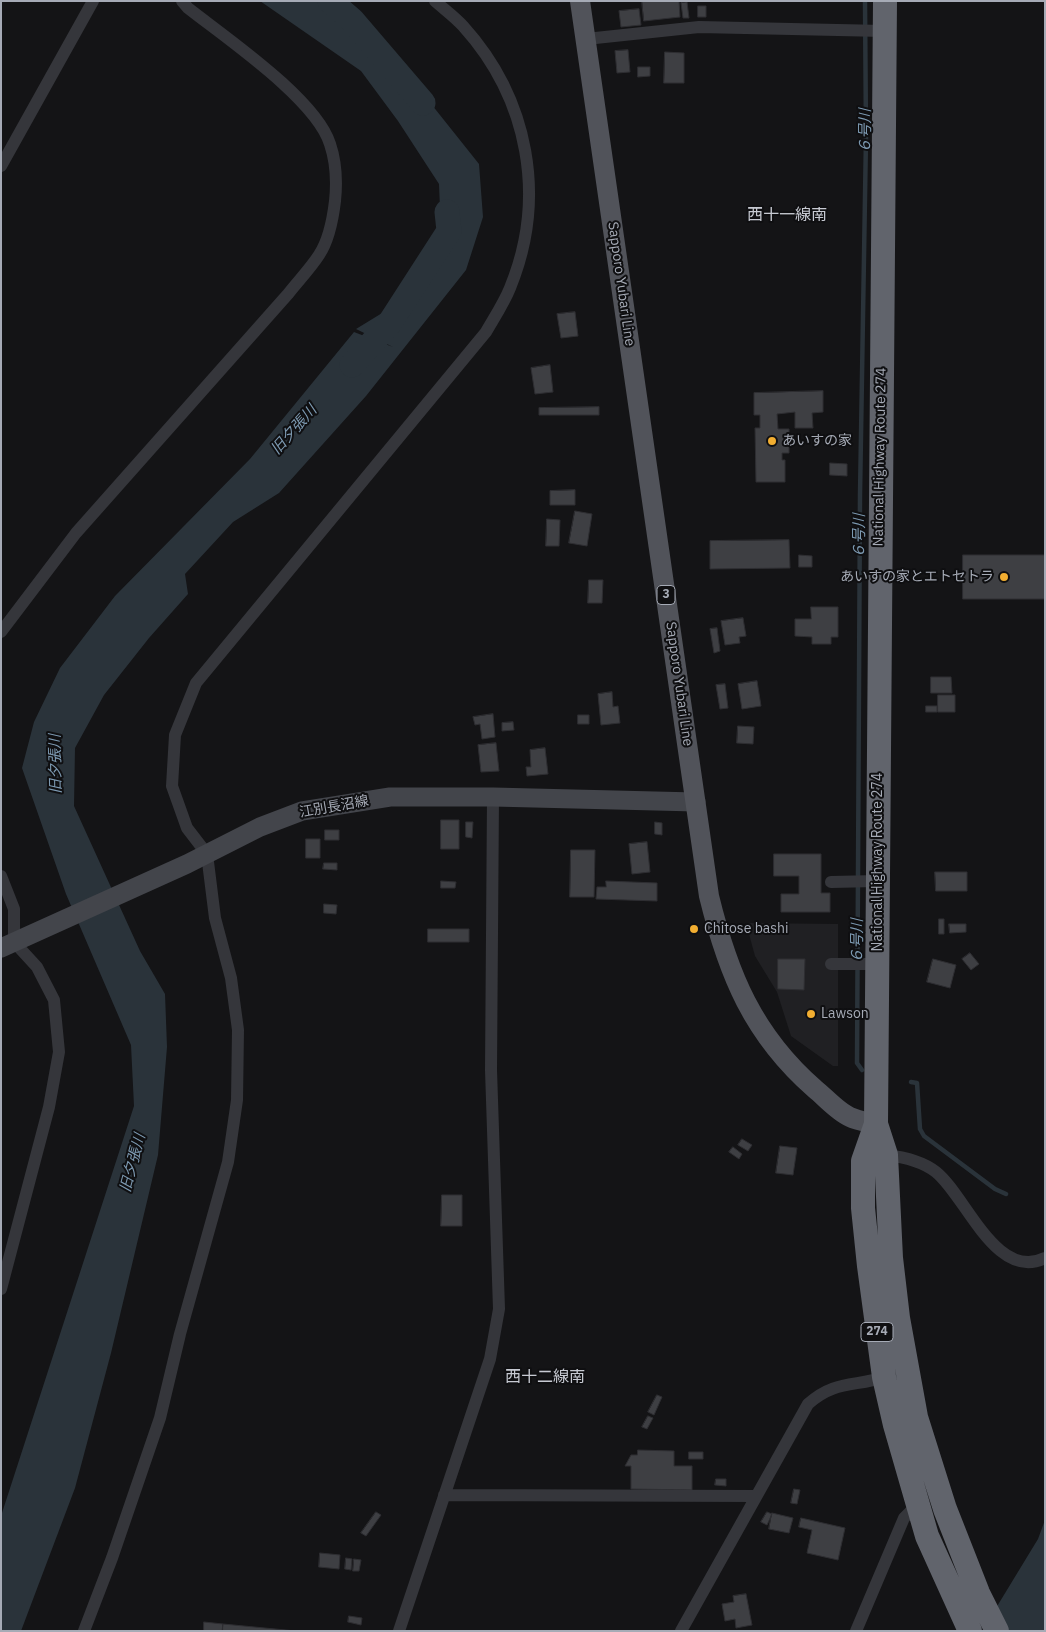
<!DOCTYPE html>
<html>
<head>
<meta charset="utf-8">
<style>
	body { margin:0 }
	#map { position:relative; width:1046px; height:1632px; overflow:hidden; background:#141416; font-family:"IBM Plex Sans",sans-serif }
	canvas { display:block }
	.frame { position:absolute; inset:0; border:2px solid #a6abb6; pointer-events:none }
</style>
</head>
<body>
<div id="map">
<canvas width="1046" height="1632"></canvas>
<div class="frame"></div>
</div>
<script>
const c = document.querySelector('canvas').getContext('2d');
c.lineJoin = 'round';
function paint(path, color) { c.fillStyle = color; c.fill(path, 'evenodd'); }
function trace(path, color, width, dash) { c.strokeStyle = color; c.lineWidth = width; c.lineCap = dash ? 'butt' : 'round'; c.setLineDash(dash || []); c.stroke(path); }
function write(font, color, halo, rows, align = 'center') {
  c.font = font + ' "IBM Plex Sans","Noto Sans JP",sans-serif'; c.lineWidth = 4; c.setLineDash([]); c.textBaseline = 'middle'; c.strokeStyle = halo; c.fillStyle = color; for (const [text, x, y, turn = 0] of rows) {
    c.save(); c.translate(x, y); c.rotate((+turn || 0) * Math.PI / 180); c.textAlign = isNaN(turn) ? turn : align; if (halo) c.strokeText(text, 0, 0); c.fillText(text, 0, 0); c.restore();
  }
}
const built = new Path2D(`
	M746,923l92,1v142h-5l-42,-30 -14,-44 -22,-36z`);
const water = new Path2D(`
	M260,1h58l34,34 76,65 51,64 4,53 -17,53 -100,126 -87,97 -46,29 -48,52 3,20 -39,44 -45,57 -29,53 -1,58 66,145 25,43 2,53 -9,108 -47,198 -36,135 -54,143h-20v-115l133,-410 -3,-61 -65,-151 -44,-126 12,-46 26,-54 55,-72 135,-137 104,-127 39,15 -37,-18 67,-41 19,-31 -3,-73 -41,-63 -37,-50z
	M1045,1520v111h-63l56,-92z`);
const stream = new Path2D(`
	M862,1070l-5,-7 3,-568 6,-358 -1,-136
	M911,1082l6,1 3,46 4,7 71,53 11,5`);
const river = new Path2D(`
	M330,1l22,19 71,83
	M352,365l37,-41 60,-93 -2,-19`);
const building = new Path2D(`
	M642,1h37l1,16 -36,4z
	M687,2l2,16h-6l-2,-15z
	M698,6h8v11h-8z
	M639,9l2,16 -20,2 -2,-16z
	M628,50l2,22 -13,1 -2,-22z
	M665,52l19,1v30h-20z
	M638,67h12v9l-12,1z
	M575,312l3,24 -17,2 -4,-24z
	M550,365l3,27 -18,2 -4,-26z
	M823,391v21l-11,1 1,15h-18v-16l-18,2 1,15h11v24h-7v7h3v22h-29l-1,-54h5v-13h-6v-22z
	M599,407v8h-60v-7z
	M830,463l17,1v12l-17,-1z
	M575,490v15h-25v-14z
	M575,511l17,3 -5,32 -18,-3z
	M547,519l13,1 -1,26h-13z
	M789,540l1,28 -80,1v-28z
	M799,555l13,1v11h-13z
	M963,555h82v44h-82z
	M589,580h14l-1,23h-14z
	M811,607h27v30h-7v7h-19v-7l-17,-1v-17h16z
	M743,618l3,18 -7,1 1,6 -15,2 -4,-24z
	M717,628l3,23 -6,2 -4,-24z
	M931,677h20l1,16h-21z
	M757,681l4,25 -19,3 -4,-25z
	M725,684l3,24 -8,1 -4,-24z
	M612,692l1,15 5,-1 2,17 -19,2 -3,-31z
	M938,695h17v17h-17z
	M926,706h11v6h-11z
	M493,714l2,23 -13,2 -2,-15 -5,1 -2,-8z
	M578,715h11v9h-11z
	M513,722l1,8 -12,1v-8z
	M738,726l16,1 -1,17 -16,-1z
	M496,743l3,28 -18,1 -3,-27z
	M545,748l3,26 -21,2 -1,-9h5l-1,-17z
	M441,820h18v29h-18z
	M466,822h7l-1,16 -6,-1z
	M655,822l7,1v12l-7,-1z
	M325,830h14v10h-14z
	M306,839h14v19h-14z
	M647,842l3,30 -18,2 -3,-30z
	M571,850h24l-1,47h-24z
	M774,854h47v39h9v19h-49v-18h18v-18h-25z
	M324,863h13v7l-14,-1z
	M935,872h32v19h-31z
	M441,881l15,1 -1,6h-14z
	M606,881l51,2v18l-61,-2 1,-12h9z
	M324,904l13,1 -1,9 -12,-1z
	M939,919h5v15h-5z
	M949,924h17v8l-16,1z
	M428,929h41v13h-41z
	M970,953l9,11 -8,6 -9,-11z
	M778,959h27l-1,31 -26,-1z
	M933,959l23,6 -6,23 -23,-6z
	M742,1139l10,6 -4,6 -10,-6z
	M780,1146l17,2 -4,27 -17,-2z
	M733,1147l9,7 -3,5 -10,-7z
	M442,1195h20v31h-21z
	M657,1395l5,2 -8,18 -6,-3z
	M648,1416l5,2 -6,11 -5,-2z
	M638,1450l36,1v15h18v24l-61,-1v-23h-6l6,-11h6z
	M689,1452h14v7h-14z
	M716,1479h10v7l-11,-1z
	M794,1489l6,1 -3,14 -6,-1z
	M376,1512l5,3 -15,21 -5,-3z
	M767,1512l5,2 -5,11 -6,-3z
	M772,1513l21,5 -4,15 -20,-4z
	M801,1518l44,10 -7,32 -31,-7 5,-23 -13,-3z
	M320,1553l20,2 -1,14 -20,-2z
	M346,1558l6,1 -1,11 -6,-1z
	M354,1559l7,1 -2,11h-6z
	M746,1594l6,31 -16,3 -1,-9 -10,2 -3,-17 12,-2 -1,-6z
	M349,1616l13,2 -1,7 -13,-3z
	M204,1622l19,2 -1,7h-18z
	M223,1624l73,7h-73z`);
const street = new Path2D(`
	M586,39l113,-12 185,4
	M1,166l92,-165
	M1,632l75,-99 212,-239c10,-13 22,-25 31,-39 10,-15 14,-37 16,-54 2,-19 1,-39 -5,-57 -14,-45 -104,-106 -142,-136l-6,-7
	M1,876l13,33v33l23,25 17,33 5,52 -10,55 -48,182
	M831,882l46,-1
	M831,964h46
	M886,1155c18,2 36,6 50,17 30,24 60,110 109,86
	M444,1495l312,1
	M84,1631l28,-73 48,-140 20,-84 48,-172 9,-62 1,-70 -7,-52 -16,-60 -8,-64 -20,-26 -15,-42 3,-51 21,-52 290,-351c8,-14 18,-29 24,-44 37,-90 19,-189 -47,-262 -8,-9 -19,-17 -28,-25
	M399,1631l91,-272 9,-50 -8,-239 2,-273
	M681,1631l127,-227c27,-24 46,-17 77,-27 7,-2 15,-6 22,-9
	M856,1631l48,-113 6,-6 12,-7`);
const secondary = new Path2D(`
	M1,948l186,-84 73,-37 42,-16 88,-14h103l203,5`);
const primary = new Path2D(`
	M580,1l129,895c19,78 44,139 106,193 10,8 23,23 35,28 8,4 18,5 26,7`);
const highway = new Path2D(`
	M885,1l-9,1123 10,31 5,103 7,60 18,99 29,92 33,84 19,38
	M876,1124l-13,37v47l6,58 15,111 11,48 32,111 43,95`);
const markers = [
	[772,441,5,"#f2ae31"],
	[1004,577,5,"#f2ae31"],
	[694,929,5,"#f2ae31"],
	[811,1014,5,"#f2ae31"]
];
const shields = [
	[666,595,18],
	[877,1332,32]
];
const shieldNames = [
	["3",666,595],
	["274",877,1332]
];
const streetNames = [
	["Sapporo Yubari Line",621,284,82],
	["National Highway Route 274",880,457,-89],
	["Sapporo Yubari Line",679,684,82],
	["江別長沼線",334,807,-10],
	["National Highway Route 274",878,862,-90]
];
const poiNames = [
	["あいすの家",782,441],
	["あいすの家とエトセトラ",994,577,"right"],
	["Chitose bashi",704,929],
	["Lawson",821,1014]
];
const waterNames = [
	["６号川",866,131,-90],
	["旧夕張川",294,430,-48],
	["６号川",860,536,-90],
	["旧夕張川",56,764,-91],
	["６号川",858,941,-90],
	["旧夕張川",133,1163,-75]
];
const quarterNames = [
	["西十一線南",787,215],
	["西十二線南",545,1377]
];
paint(built, '#202023');
paint(water, '#2a333a');
trace(stream, '#2a333a', 4.5);
trace(river, '#2a333a', 25);
paint(building, '#3e3f43');
trace(building, '#2e2e32', 1);
trace(street, '#35363b', 12);
trace(secondary, '#43454b', 19);
trace(primary, '#51535a', 20);
trace(highway, '#61646c', 24);
for (const [x, y, r, color] of markers) { const dot = new Path2D(); dot.arc(x, y, r, 0, 2 * Math.PI); c.fillStyle = color; c.fill(dot); trace(dot, '#0f0f11', 2); }
for (const [x, y, w] of shields) { const box = new Path2D(); box.roundRect(x - w / 2, y - 9.5, w, 19, 4); c.fillStyle = '#0f0f11'; c.fill(box); trace(box, '#a6abb6', 1); }
write('bold 12px', '#a6abb6', null, shieldNames);
write('14px', '#a6abb6', '#0f0f11', streetNames);
write('14px', '#a6abb6', '#0f0f11', poiNames, 'left');
write('italic 15px', '#7d9ab2', '#0f0f11', waterNames);
write('16px', '#c7cad2', '#0f0f11', quarterNames);
</script>
</body>
</html>
